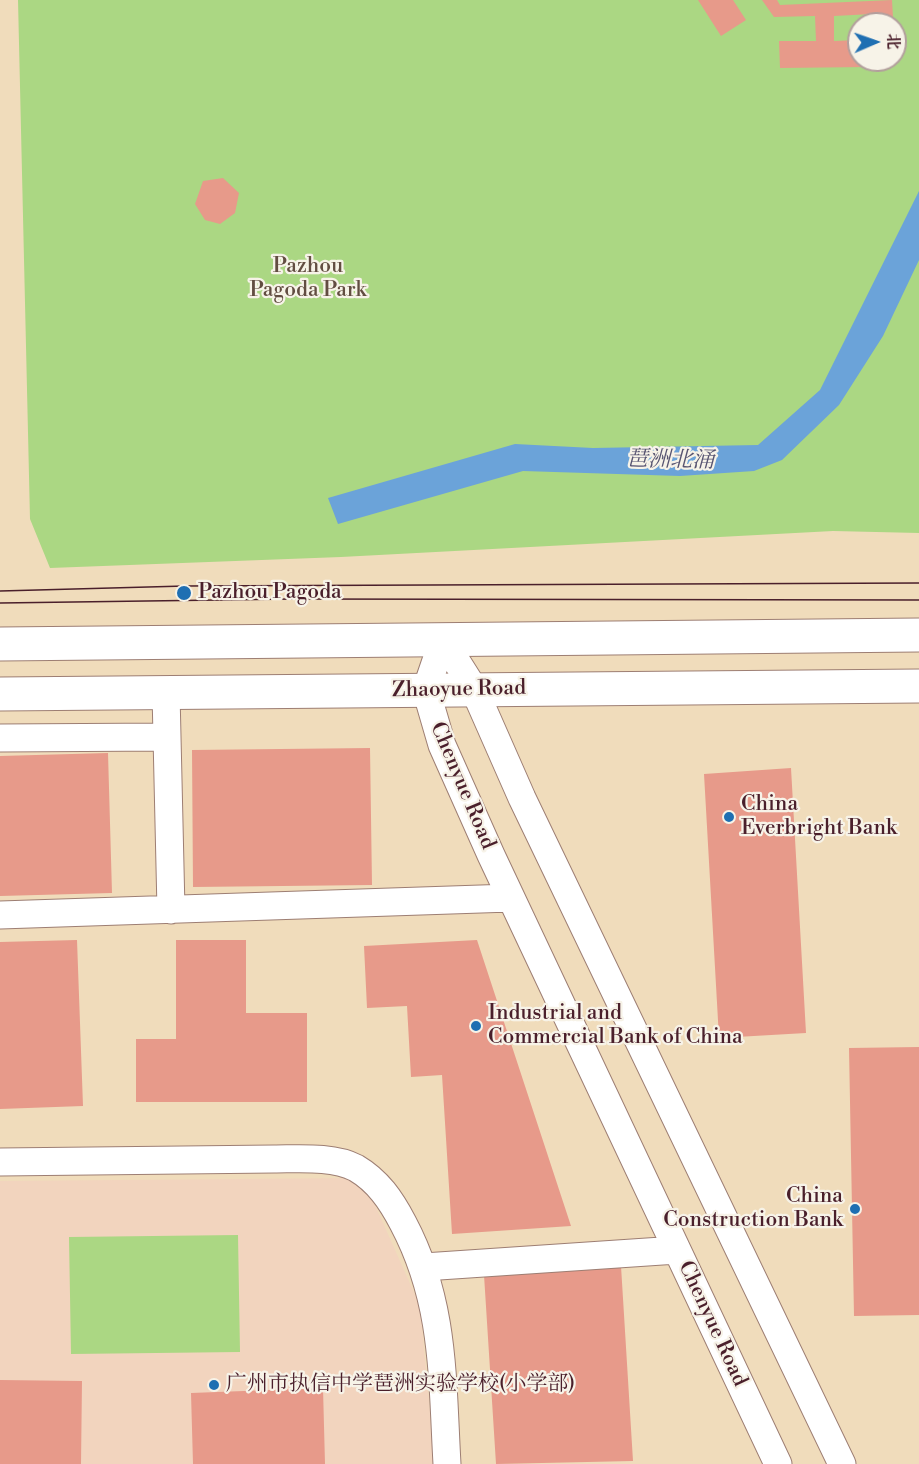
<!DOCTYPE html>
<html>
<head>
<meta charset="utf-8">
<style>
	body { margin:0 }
	#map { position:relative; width:919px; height:1464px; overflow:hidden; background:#f0dcbb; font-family:"Libre Bodoni","Noto Serif SC",serif }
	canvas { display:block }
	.north { position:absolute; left:847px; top:12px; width:60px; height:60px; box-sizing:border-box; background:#f7f3e8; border:2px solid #b29e9c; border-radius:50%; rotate:88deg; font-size:16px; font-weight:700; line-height:24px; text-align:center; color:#4a1f2b }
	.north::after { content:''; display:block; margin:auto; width:21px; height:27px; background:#1f6fb2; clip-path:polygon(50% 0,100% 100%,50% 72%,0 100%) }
</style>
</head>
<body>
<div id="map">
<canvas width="919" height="1464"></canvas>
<div class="north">北</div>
</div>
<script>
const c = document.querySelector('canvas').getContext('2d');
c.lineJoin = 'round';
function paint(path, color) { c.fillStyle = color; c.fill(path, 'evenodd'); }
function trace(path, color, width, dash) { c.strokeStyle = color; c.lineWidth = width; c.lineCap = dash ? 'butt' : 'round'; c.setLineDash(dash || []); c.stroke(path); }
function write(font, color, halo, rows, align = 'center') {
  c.font = font + ' "Libre Bodoni","Noto Serif SC",serif'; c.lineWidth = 4.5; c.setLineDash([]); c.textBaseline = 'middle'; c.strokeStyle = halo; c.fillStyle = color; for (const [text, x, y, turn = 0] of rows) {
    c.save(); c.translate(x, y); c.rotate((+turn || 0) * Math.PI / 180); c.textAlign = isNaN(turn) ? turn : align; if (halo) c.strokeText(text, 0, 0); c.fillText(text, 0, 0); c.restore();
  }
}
const built = new Path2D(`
	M363,1178l57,128 15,158h-435v-283z`);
const green = new Path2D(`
	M18,0h901v533l-86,-2 -492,26 -291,11 -20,-49zM859,24h36v36h-36z
	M238,1235l2,117 -169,2 -2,-117z`);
const water = new Path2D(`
	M919,191v69l-36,76 -44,69 -57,55 -28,11 -74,5 -157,-5 -185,53 -10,-26 187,-54 78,4 165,-3 62,-55z`);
const building = new Path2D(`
	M698,0h35l13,20 -25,16z
	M762,0h15l3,5 112,-5 1,18 -21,1v-5l-38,2v25l25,-1v20h8v7l-87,1 -1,-27h37l-1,-25 -41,1z
	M223,178l16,15 -4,20 -15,11 -15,-4 -10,-16 8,-23z
	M370,748l2,137 -179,2 -1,-137z
	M108,753l4,140 -112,3v-140z
	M791,768l15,265 -87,5 -15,-264z
	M77,940l6,166 -83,3v-167z
	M176,940h70v73h61v89h-171v-63h40z
	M477,940l94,286 -119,8 -10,-159 -31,2 -4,-71 -40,2 -3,-62z
	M919,1047v268l-65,1 -5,-268z
	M621,1266l12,195 -137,3 -12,-189z
	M0,1380l82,1 -1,83h-81z
	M323,1388l2,76h-132l-2,-71z`);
const minor = new Path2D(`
	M443,640l31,49 48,109 320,666
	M443,640l-17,50 16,55 49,110 287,609
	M166,693l5,217
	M0,738l167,-1
	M0,915l511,-17
	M0,1162l274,-3c25,0 59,-3 82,9 22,13 35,32 47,55 42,79 39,154 44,241
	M424,1267l253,-17`);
const major = new Path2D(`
	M0,644l919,-9
	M0,694l919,-8`);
const tram = new Path2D(`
	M0,591l185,-5 734,-3
	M0,603l292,-4 627,1`);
const markers = [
	[184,593,8,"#1f6fb2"],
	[729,817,6,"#1f6fb2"],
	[476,1026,6,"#1f6fb2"],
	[855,1209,6,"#1f6fb2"],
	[214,1385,6,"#1f6fb2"]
];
const parkNames = [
	["Pazhou",308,267],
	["Pagoda Park",308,291]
];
const poiNames = [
	["Pazhou Pagoda",198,593],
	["China",741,805],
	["Everbright Bank",741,829],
	["Industrial and",488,1014],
	["Commercial Bank of China",488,1038],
	["China",843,1197,"right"],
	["Construction Bank",843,1221,"right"],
	["广州市执信中学琶洲实验学校(小学部)",226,1385]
];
const streetNames = [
	["Zhaoyue Road",459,690,-1],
	["Chenyue Road",462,786,67],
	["Chenyue Road",712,1324,65]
];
const waterNames = [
	["琶洲北涌",670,461,1]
];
paint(built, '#f2d4be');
paint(green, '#abd783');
paint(water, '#6ba3d9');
paint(building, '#e79a8a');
trace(minor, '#9d7e73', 29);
trace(major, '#9d7e73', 35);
trace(minor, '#fff', 27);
trace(major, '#fff', 33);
trace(tram, '#4a1f2b', 1.5);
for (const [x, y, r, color] of markers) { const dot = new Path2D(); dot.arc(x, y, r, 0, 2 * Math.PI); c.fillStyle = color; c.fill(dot); trace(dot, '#f7f3e8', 2); }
write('21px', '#624d41', '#f7f3e8', parkNames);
write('21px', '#4a1f2b', '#f7f3e8', poiNames, 'left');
write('21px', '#4a1f2b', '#f7f3e8', streetNames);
write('italic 22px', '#575471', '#f7f3e8', waterNames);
</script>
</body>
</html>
